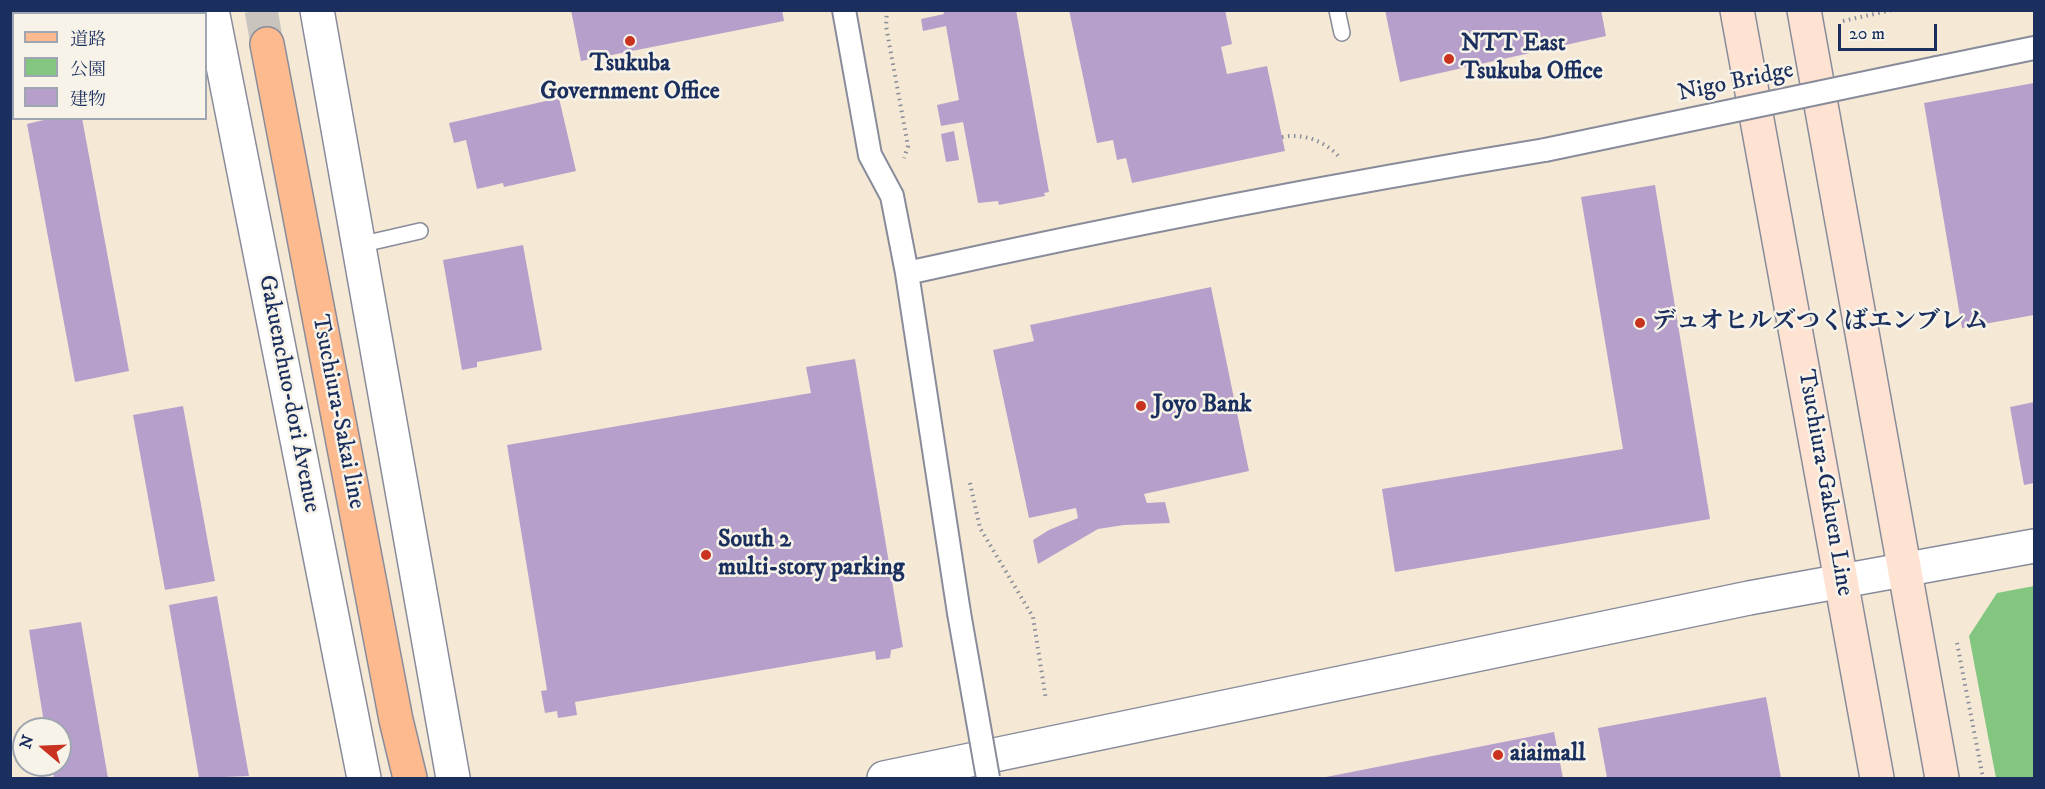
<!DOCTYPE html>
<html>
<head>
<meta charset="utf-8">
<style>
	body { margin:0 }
	#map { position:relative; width:2045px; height:789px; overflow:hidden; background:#f5e9d5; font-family:"IM FELL DW Pica","Noto Serif JP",serif }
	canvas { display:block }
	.frame { position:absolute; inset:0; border:12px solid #1b2f5e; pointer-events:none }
	.legend { position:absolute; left:12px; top:12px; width:195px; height:108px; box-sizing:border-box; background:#f7f3e8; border:2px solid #9fa5b1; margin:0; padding:8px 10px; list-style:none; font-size:18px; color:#1b2f5e }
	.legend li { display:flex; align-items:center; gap:12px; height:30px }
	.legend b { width:30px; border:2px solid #9fa5b1 }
	.north { position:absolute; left:12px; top:717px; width:60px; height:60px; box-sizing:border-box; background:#f7f3e8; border:2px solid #9fa5b1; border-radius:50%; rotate:289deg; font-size:16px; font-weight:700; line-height:24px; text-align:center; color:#1b2f5e }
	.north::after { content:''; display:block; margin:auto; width:21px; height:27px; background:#c8321e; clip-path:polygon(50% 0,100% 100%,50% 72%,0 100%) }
	.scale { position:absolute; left:1838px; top:24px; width:99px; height:27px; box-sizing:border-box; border:3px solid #1b2f5e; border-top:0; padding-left:8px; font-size:18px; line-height:21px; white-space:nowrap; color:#1b2f5e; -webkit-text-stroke:4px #f7f3e8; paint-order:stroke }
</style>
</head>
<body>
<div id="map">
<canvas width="2045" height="789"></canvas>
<div class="frame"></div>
<ul class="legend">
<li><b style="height:8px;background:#fcba8e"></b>道路</li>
<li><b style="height:16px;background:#82c680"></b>公園</li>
<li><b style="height:16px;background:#b6a0cb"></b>建物</li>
</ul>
<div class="north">N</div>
<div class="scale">20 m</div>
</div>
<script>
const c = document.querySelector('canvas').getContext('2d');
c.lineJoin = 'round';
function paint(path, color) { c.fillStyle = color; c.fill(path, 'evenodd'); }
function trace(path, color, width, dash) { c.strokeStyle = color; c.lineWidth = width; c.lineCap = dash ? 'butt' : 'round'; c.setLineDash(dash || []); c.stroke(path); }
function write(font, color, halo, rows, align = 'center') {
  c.font = font + ' "IM FELL DW Pica","Noto Serif JP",serif'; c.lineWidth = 5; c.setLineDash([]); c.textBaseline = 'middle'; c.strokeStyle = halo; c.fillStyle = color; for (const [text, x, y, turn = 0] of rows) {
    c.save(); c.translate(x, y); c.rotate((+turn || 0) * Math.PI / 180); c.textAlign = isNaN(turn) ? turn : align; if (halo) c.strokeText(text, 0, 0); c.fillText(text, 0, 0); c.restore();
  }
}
const green = new Path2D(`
	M2034,586v192h-38l-27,-142 28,-43z`);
const building = new Path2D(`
	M571,10h211l2,11 -203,40z
	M943,10h73l33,182 -5,1 1,3 -46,9 -1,-4 -20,2 -15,-81 -22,4 -4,-21 22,-5 -13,-74 -23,5 -2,-12 23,-5z
	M1069,10h156l7,34 -11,3 6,27 40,-8 18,85 -153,32 -6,-25 -9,2 -4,-20 -16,3z
	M1385,10h216l5,26 -206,46z
	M2034,83v232l-72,13 -38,-225z
	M559,98l17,73 -72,16 -1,-4 -26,6 -11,-49 -12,3 -5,-20z
	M52,118h30l47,253 -54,11 -48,-258z
	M954,131l5,29 -13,2 -5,-28z
	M1655,185l55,334 -315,53 -13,-83 241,-40 -42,-252z
	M523,245l19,105 -65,12v5l-15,3 -19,-110z
	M1211,287l38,184 -105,23 3,9 18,-1 5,21 -46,2 -26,4 -60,35 -5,-24 16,-10 29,-12 -2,-10 -47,10 -36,-168 41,-9 -4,-16z
	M855,359l48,288 -12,3 -1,8 -14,2 -1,-9 -300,51 2,13 -19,3 -1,-7 -12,2 -4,-22 6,-1 -40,-245 304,-52 -5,-26z
	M2034,402v81l-10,2 -14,-78z
	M183,406l32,175 -50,9 -32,-175z
	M217,596l32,180 -50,2 -30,-173z
	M81,622l27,156h-54l-2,-13h8v-36h-15l-16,-99z
	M1766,697l15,81h-174l-9,-50z
	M1554,732l9,46h-237v-1z`);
const primaryTunnel = new Path2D(`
	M261,10l6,34`);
const path = new Path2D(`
	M887,10l-1,16 22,120 -4,12
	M2034,10v1
	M1843,21l49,-11
	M1282,137c21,-4 44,4 58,21
	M970,483l10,45 53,89 13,83
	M1957,643l26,135`);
const service = new Path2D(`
	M1337,10l5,23
	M359,245l61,-14`);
const pedestrian = new Path2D(`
	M844,10l26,145 22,41 15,77 52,340
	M1937,68l97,-20
	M907,273c212,-47 424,-88 638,-123`);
const tertiary = new Path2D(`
	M212,10l152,768
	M317,10l136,768
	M884,778l865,-180 285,-52`);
const secondary = new Path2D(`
	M1737,10l140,768
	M1804,10l138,768`);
const primary = new Path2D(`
	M267,44l129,676 14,58`);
const pedestrianBridge = new Path2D(`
	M1545,150l392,-82
	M959,613l29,165`);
const markers = [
	[630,41,6,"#c8321e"],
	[1449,59,6,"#c8321e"],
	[1640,323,6,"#c8321e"],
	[1141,406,6,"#c8321e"],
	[706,555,6,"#c8321e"],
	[1498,755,6,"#c8321e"]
];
const poiNames = [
	["NTT East",1461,45],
	["Tsukuba Office",1461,73],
	["Tsukuba",630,65,"center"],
	["Government Office",630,93,"center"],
	["デュオヒルズつくばエンブレム",1652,323],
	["Joyo Bank",1153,406],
	["South 2",718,541],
	["multi-story parking",718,569],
	["aiaimall",1510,755]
];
const streetNames = [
	["Nigo Bridge",1736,83,-12],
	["Gakuenchuo-dori Avenue",288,394,79],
	["Tsuchiura-Sakai line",337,412,79],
	["Tsuchiura-Gakuen Line",1824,483,80]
];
paint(green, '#82c680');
paint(building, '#b6a0cb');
trace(primaryTunnel, '#c9c4bd', 33, [33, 16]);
trace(service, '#888c9a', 18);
trace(pedestrian, '#888c9a', 26);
trace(tertiary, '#888c9a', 36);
trace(secondary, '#888c9a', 36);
trace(primary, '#888c9a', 36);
trace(path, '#888c9a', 4, [1.5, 4.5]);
trace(service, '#fff', 15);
trace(pedestrian, '#fff', 22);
trace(tertiary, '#fff', 33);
trace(secondary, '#fee3d2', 33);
trace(primary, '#fcba8e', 33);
trace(pedestrianBridge, '#888c9a', 26, []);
trace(pedestrianBridge, '#fff', 22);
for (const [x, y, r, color] of markers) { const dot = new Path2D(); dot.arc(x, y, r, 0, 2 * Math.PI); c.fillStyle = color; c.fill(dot); trace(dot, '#f7f3e8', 2); }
write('bold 24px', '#1b2f5e', '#f7f3e8', poiNames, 'left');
write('24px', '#1b2f5e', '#f7f3e8', streetNames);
</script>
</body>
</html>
